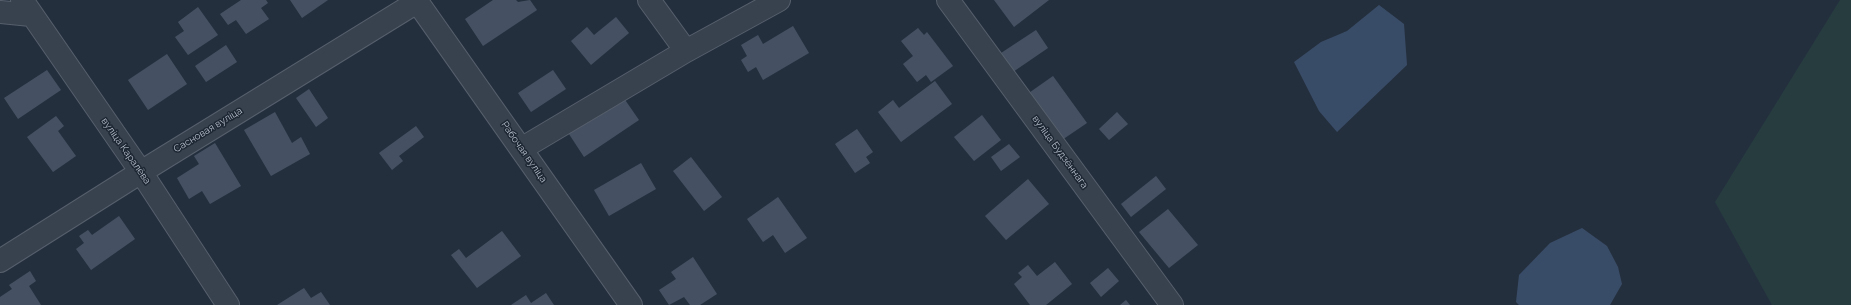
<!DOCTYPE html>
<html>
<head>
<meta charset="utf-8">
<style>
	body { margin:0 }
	canvas { display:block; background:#242f3e }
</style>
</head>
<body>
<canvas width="1851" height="305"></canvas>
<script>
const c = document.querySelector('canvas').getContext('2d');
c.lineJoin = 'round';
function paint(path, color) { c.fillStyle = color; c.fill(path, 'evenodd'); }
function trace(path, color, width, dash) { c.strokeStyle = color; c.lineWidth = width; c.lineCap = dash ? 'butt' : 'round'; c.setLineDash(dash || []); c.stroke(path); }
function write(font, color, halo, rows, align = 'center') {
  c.font = font + ' Raleway,sans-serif'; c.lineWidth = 3; c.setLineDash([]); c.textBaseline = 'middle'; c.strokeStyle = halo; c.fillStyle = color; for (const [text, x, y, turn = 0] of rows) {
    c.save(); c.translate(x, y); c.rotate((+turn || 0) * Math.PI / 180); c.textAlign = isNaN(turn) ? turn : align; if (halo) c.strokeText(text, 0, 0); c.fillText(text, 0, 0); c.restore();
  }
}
const green = new Path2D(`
	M1840,0h11v305h-79l-57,-103z`);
const water = new Path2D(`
	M1379,5l25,19 3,41 -70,67 -18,-21 -25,-49 27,-20 26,-11z
	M1582,228l25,18 11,21 4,17 -12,21h-91l-3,-3 3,-27 31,-32z`);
const building = new Path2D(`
	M241,0h25l2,3 -7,5 8,11 -23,15 -10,-14 -8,5 -8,-11z
	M290,0h38l-26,18z
	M493,0h23l2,2 12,-2 7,10 -54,36 -18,-27z
	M994,0h55l-35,27z
	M198,7l20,28 -30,20 -13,-18 9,-6 -6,-9z
	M616,17l13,16 -38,32 -20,-24 16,-14 7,8z
	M793,26l16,27 -46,27 -7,-13 -8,5 -7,-12 6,-4 -6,-11 17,-10 5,9z
	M918,28l6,7 3,-3 26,34 -22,16 -5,-7 -9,7 -14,-18 10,-8 -12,-15z
	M1036,30l12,18 -38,26 -12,-19z
	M226,45l11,17 -31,20 -11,-16z
	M167,54l20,30 -39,26 -20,-30z
	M47,70l14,20 -43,29 -14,-21z
	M553,70l13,19 -35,23 -13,-19z
	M1053,76l34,47 -28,19 -33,-47z
	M935,81l17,23 -51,38 -23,-30 15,-12 6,8z
	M309,89l19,29 -12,9 -20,-29z
	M621,94l18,26 -55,37 -17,-26z
	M275,112l17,31 9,-6 9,17 -39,22 -27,-46z
	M1117,112l11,12 -19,16 -10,-11z
	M982,115l19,25 -27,21 -20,-24z
	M56,116l8,10 -6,5 18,25 -23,16 -26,-35z
	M416,126l8,11 -25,19 4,5 -11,9 -13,-17z
	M857,129l16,23 -7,5 4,6 -15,10 -20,-29z
	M215,143l26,43 -31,18 -8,-13 -13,8 -12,-21 22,-14 -5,-8z
	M1009,144l11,13 -19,14 -10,-14z
	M691,157l31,40 -18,14 -31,-40z
	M641,163l15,26 -47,27 -15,-26z
	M1156,176l10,13 -35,28 -10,-13z
	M1028,179l21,25 -43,36 -21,-24z
	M778,197l29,41 -22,15 -12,-18 -10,7 -16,-23z
	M1168,209l30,36 -29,23 -30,-36z
	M119,216l16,23 -44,31 -15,-21 8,-6 -5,-7 9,-6 4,5z
	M502,231l19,25 -44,32 -26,-33 8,-6 7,9z
	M693,257l24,37 -17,11h-10l-6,-8 -15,8 -10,-15 17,-11 -5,-7z
	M1055,262l17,22 -26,21h-16l-16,-21 8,-7 -4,-4 10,-8 9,11z
	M1108,268l11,13 -18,16 -11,-14z
	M30,271l6,10 -7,5 12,19h-41v-8l12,-8 -3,-4z
	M304,288l7,10 10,-6 9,13h-53z
	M546,293l8,12h-43l15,-10 5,8z
	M1126,300l4,5h-10z`);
const minor = new Path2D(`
	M22,0l119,172 87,133
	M416,0l215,305
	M649,0l37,51
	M948,0l224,305
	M0,12l31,3
	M521,149l165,-98 93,-51
	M0,261l141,-89 276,-170`);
const streetNames = [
	["Сасновая вуліца",208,130,-31],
	["вуліца Каралёва",126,151,55],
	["Рабочая вуліца",524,152,55],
	["вуліца Будзённага",1060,152,54]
];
paint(green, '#263c3f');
paint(water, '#394c67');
paint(building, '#455162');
trace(minor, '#565f6c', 24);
trace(minor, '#38414e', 22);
write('10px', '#b4bcc9', '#1d2633', streetNames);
</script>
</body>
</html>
